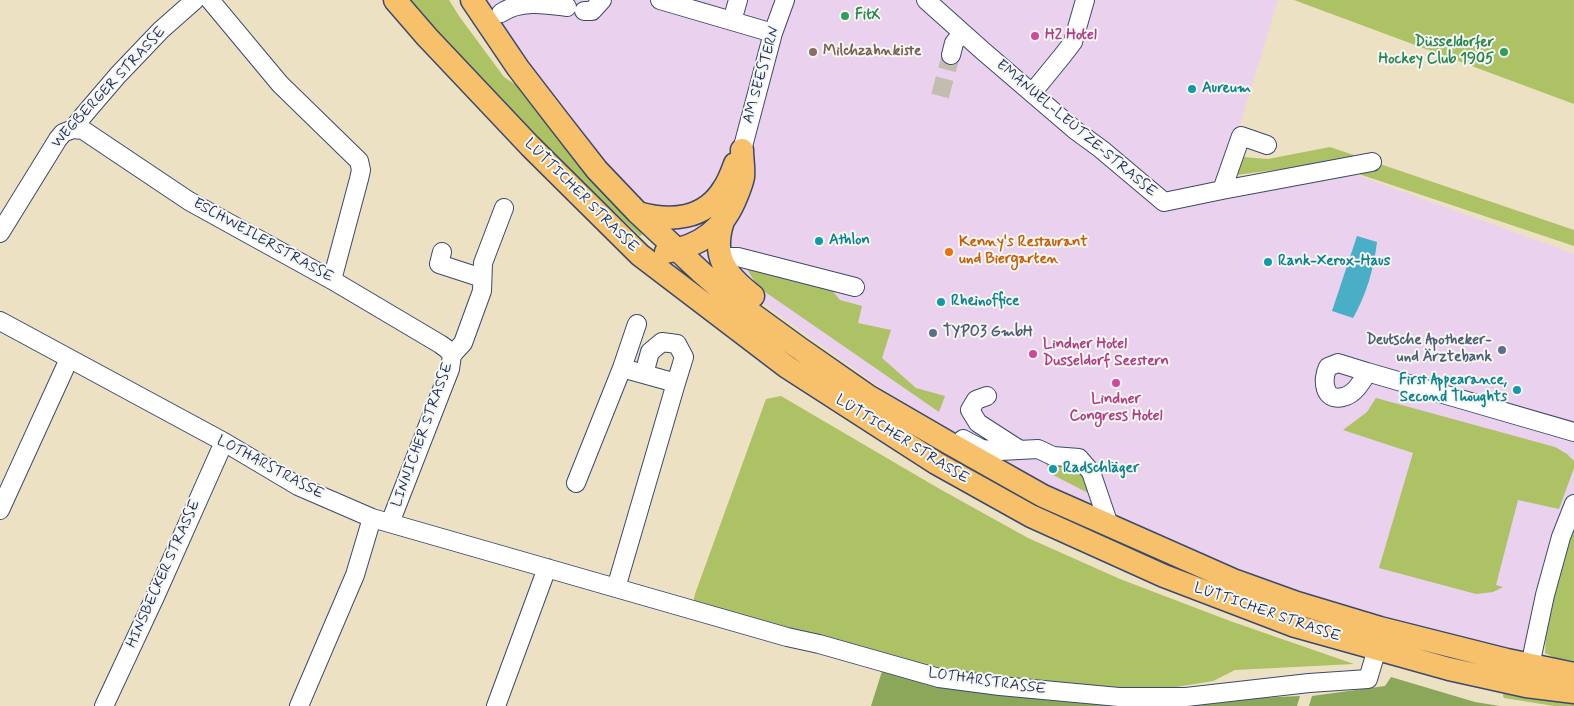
<!DOCTYPE html>
<html>
<head>
<meta charset="utf-8">
<style>
	body { margin:0 }
	canvas { display:block; background:#ece1c3 }
</style>
</head>
<body>
<canvas width="1574" height="706"></canvas>
<script>
const c = document.querySelector('canvas').getContext('2d');
c.lineJoin = 'round';
function paint(path, color) { c.fillStyle = color; c.fill(path, 'evenodd'); }
function trace(path, color, width, dash) { c.strokeStyle = color; c.lineWidth = width; c.lineCap = dash ? 'butt' : 'round'; c.setLineDash(dash || []); c.stroke(path); }
function write(font, color, halo, rows, align = 'center') {
  c.font = font + ' Mynerve,sans-serif'; c.lineWidth = 4; c.setLineDash([]); c.textBaseline = 'middle'; c.strokeStyle = halo; c.fillStyle = color; for (const [text, x, y, turn = 0] of rows) {
    c.save(); c.translate(x, y); c.rotate((+turn || 0) * Math.PI / 180); c.textAlign = isNaN(turn) ? turn : align; if (halo) c.strokeText(text, 0, 0); c.fillText(text, 0, 0); c.restore();
  }
}
const built = new Path2D(`
	M480,0h798l-32,104 -25,89 122,-23 231,84v249l-43,140 -20,13 -275,-79 -282,-136 -210,-152 -38,-19 -101,-101z`);
const green = new Path2D(`
	M406,0h43l10,16 45,61 15,10 69,89 55,58 -3,2 -132,-124z
	M1294,0h280v104z
	M1330,147l244,83v16l-248,-83 -104,14 8,-21 38,3z
	M745,266l86,23 9,11 22,6 -4,17 33,7 -9,28 34,30 29,8 -6,16 -181,-125z
	M781,396l157,92 90,50 92,41 110,42 124,43 -119,6 -22,11 -85,14 -127,-11 -309,-76 3,-14 71,-195z
	M1376,398l179,49 12,7 7,7v7l-15,41 -41,-9 -22,85 7,2 -10,5 -17,2 -97,-26 34,-115 -70,-23 24,-18z
	M1053,462l23,5 8,7 8,21 -41,-21 -5,-10z
	M1574,523v138l-19,-3 -10,-5 2,-36z
	M1504,689l70,8v9h-20l-50,-8 -1,-2z`);
const forest = new Path2D(`
	M883,668l219,30 8,8h-239z
	M1391,677l84,25 25,4h-191l3,-10 73,-10z
	M1300,696l-3,10h-105l20,-6z`);
const water = new Path2D(`
	M1357,236l20,6c-3,27 -11,53 -24,76l-21,-7z`);
const minorTunnel = new Path2D(`
	M940,96l11,-41`);
const minor = new Path2D(`
	M210,0l70,84 79,77 2,9 -2,9 -27,101
	M660,0l113,33
	M926,0l57,51 92,79 26,19 63,53 58,-12 19,-54 26,9
	M584,11h8l10,-11
	M501,13c19,-13 44,-9 66,-6
	M732,21l6,-21
	M951,55l3,-12 8,-10
	M1032,93l31,-38 10,-13 12,-42
	M73,129l10,1 106,71 143,79 108,64 7,5 5,6
	M742,150l31,-117 12,-33
	M1222,190l150,-28
	M0,233l58,-94 5,-6 10,-4 9,-12 36,-42 43,-45 34,-30
	M442,252l-3,12 43,14
	M720,257h18l117,30
	M0,321l224,121 74,44 74,32 415,119 32,7 120,34 61,8 119,11h67l123,-14 59,-4 9,-30
	M1338,363l29,9c-4,9 -13,23 -24,25 -20,5 -21,-18 -15,-30z
	M622,368l15,-44
	M1367,372l207,60
	M644,374l6,-22 12,-10 15,2 7,13 -8,26
	M987,396l-11,4 -6,10 8,13 42,27
	M963,439l19,10 18,2 38,-2 15,7 26,2 12,14 18,53
	M576,483l46,-115 54,15 -60,205
	M0,510l69,-151
	M390,523l60,-154 2,-14 11,-12 19,-52 1,-28 21,-55
	M1528,675l17,-80 16,-58 13,-33
	M104,706l51,-109 69,-155
	M299,706l56,-131 17,-57
	M496,706l51,-138`);
const major = new Path2D(`
	M395,0l32,37 103,109 110,109 147,112 149,96 95,53 133,60 131,50 154,43 77,17 48,6
	M472,0l46,68 40,52 39,50 41,43 63,59 32,28 66,48 69,48 81,47 94,53 190,84 64,23 83,25 127,32 67,14
	M638,213c32,9 67,7 86,-25 5,-7 8,-16 11,-24
	M723,221c-12,36 3,54 30,75
	M666,252c35,-6 58,-23 71,-57 2,-5 5,-12 6,-18 1,-9 -1,-18 -1,-27`);
const markers = [
	[845,16,5,"#2e9e5b"],
	[1035,36,5,"#d1479c"],
	[813,52,5,"#8d6e63"],
	[1504,52,5,"#2e9e5b"],
	[1192,89,5,"#0f9aa8"],
	[819,241,5,"#0f9aa8"],
	[949,252,5,"#e8710a"],
	[1268,262,5,"#0f9aa8"],
	[941,302,5,"#0f9aa8"],
	[933,333,5,"#5c6f8a"],
	[1502,350,5,"#5c6f8a"],
	[1033,354,5,"#d1479c"],
	[1116,383,5,"#d1479c"],
	[1517,390,5,"#0f9aa8"],
	[1053,469,5,"#0f9aa8"]
];
const leisureNames = [
	["FitX",855,16],
	["Düsseldorfer",1494,43,"right"],
	["Hockey Club 1905",1494,60,"right"]
];
const hotelNames = [
	["H2 Hotel",1045,36],
	["Lindner Hotel",1043,345],
	["Dusseldorf Seestern",1043,362],
	["Lindner",1116,400,"center"],
	["Congress Hotel",1116,417,"center"]
];
const educationNames = [
	["Milchzahnkiste",823,52]
];
const streetNames = [
	["AM SEESTERN",762,75,-74],
	["WEGBERGER STRASSE",109,88,-47],
	["EMANUEL-LEUTZE-STRASSE",1076,129,40],
	["LÜTTICHER STRASSE",581,196,45],
	["ESCHWEILERSTRASSE",263,241,29],
	["LINNICHER STRASSE",423,435,-70],
	["LÜTTICHER STRASSE",902,440,32],
	["LOTHARSTRASSE",270,468,28],
	["HINSBECKER STRASSE",164,574,-66],
	["LÜTTICHER STRASSE",1267,613,19],
	["LOTHARSTRASSE",987,682,8]
];
const cultureNames = [
	["Aureum",1202,89],
	["Athlon",829,241],
	["Rank-Xerox-Haus",1278,262],
	["Rheinoffice",951,302],
	["First Appearance,",1507,381,"right"],
	["Second Thoughts",1507,398,"right"],
	["Radschläger",1063,469]
];
const foodNames = [
	["Kenny's Restaurant",959,243],
	["und Biergarten",959,260]
];
const serviceNames = [
	["TYPO3 GmbH",943,333],
	["Deutsche Apotheker-",1492,341,"right"],
	["und Ärztebank",1492,358,"right"]
];
paint(built, '#ead1ed');
paint(green, '#adc165');
paint(forest, '#8aa75a');
paint(water, '#48afc7');
trace(minorTunnel, '#c2bdaf', 18, [18, 9]);
trace(minor, '#3a4a6d', 20);
trace(major, '#3a4a6d', 25);
trace(minor, '#fff', 18);
trace(major, '#f7c06b', 22);
for (const [x, y, r, color] of markers) { const dot = new Path2D(); dot.arc(x, y, r, 0, 2 * Math.PI); c.fillStyle = color; c.fill(dot); trace(dot, '#f6f6f2', 2); }
write('bold 15px', '#27864d', '#f6f6f2', leisureNames, 'left');
write('bold 15px', '#b23c85', '#f6f6f2', hotelNames, 'left');
write('bold 15px', '#785e54', '#f6f6f2', educationNames, 'left');
write('15px', '#1b2f5e', '#f6f6f2', streetNames);
write('bold 15px', '#0d838f', '#f6f6f2', cultureNames, 'left');
write('bold 15px', '#c56008', '#f6f6f2', foodNames, 'left');
write('bold 15px', '#4e5e75', '#f6f6f2', serviceNames, 'left');
</script>
</body>
</html>
